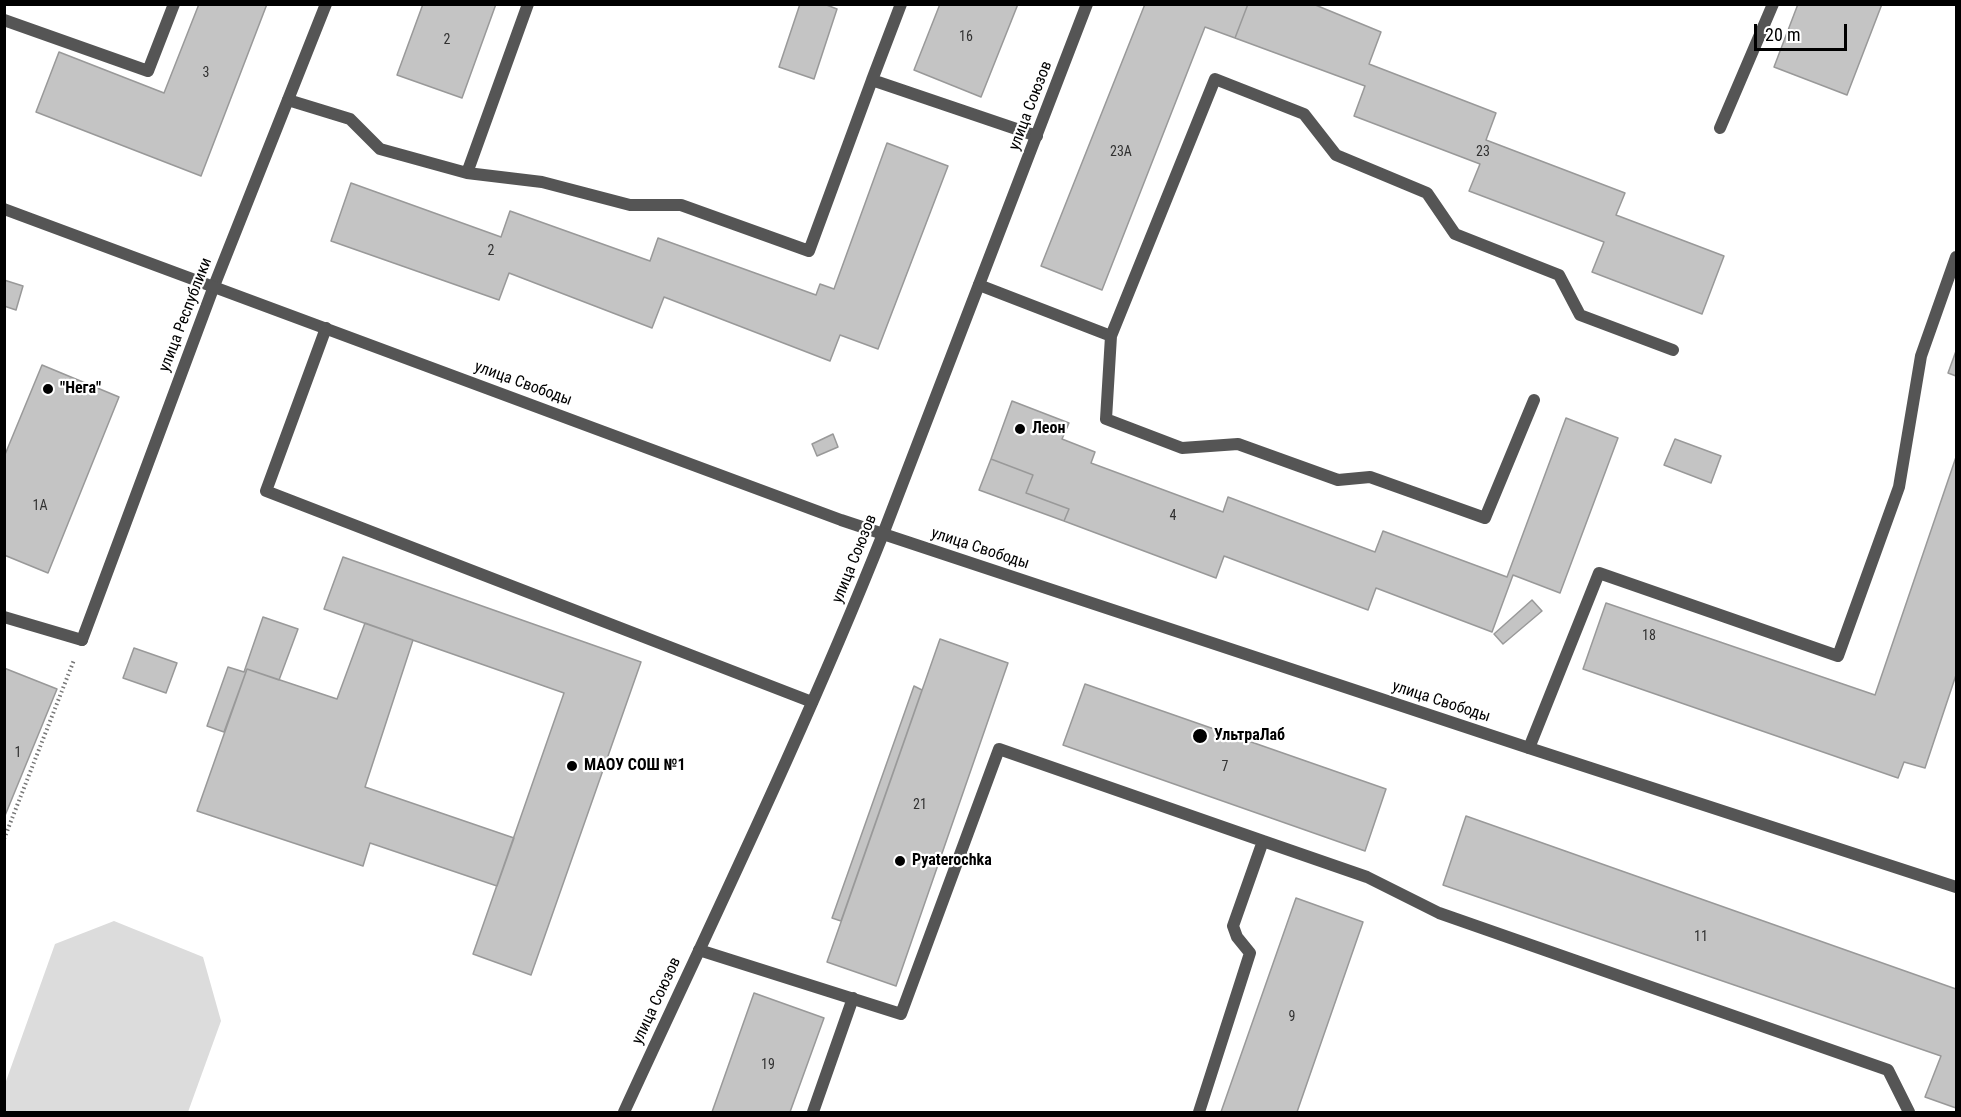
<!DOCTYPE html>
<html>
<head>
<meta charset="utf-8">
<style>
	body { margin:0 }
	#map { position:relative; width:1961px; height:1117px; overflow:hidden; background:#fff; font-family:"Roboto Condensed",sans-serif }
	canvas { display:block }
	.frame { position:absolute; inset:0; border:6px solid #000; pointer-events:none }
	.scale { position:absolute; left:1754px; top:24px; width:93px; height:27px; box-sizing:border-box; border:3px solid #000; border-top:0; padding-left:8px; font-size:18px; line-height:21px; white-space:nowrap; color:#000; -webkit-text-stroke:4px #fff; paint-order:stroke }
</style>
</head>
<body>
<div id="map">
<canvas width="1961" height="1117"></canvas>
<div class="frame"></div>
<div class="scale">20 m</div>
</div>
<script>
const c = document.querySelector('canvas').getContext('2d');
c.lineJoin = 'round';
function paint(path, color) { c.fillStyle = color; c.fill(path, 'evenodd'); }
function trace(path, color, width, dash) { c.strokeStyle = color; c.lineWidth = width; c.lineCap = dash ? 'butt' : 'round'; c.setLineDash(dash || []); c.stroke(path); }
function write(font, color, halo, rows, align = 'center') {
  c.font = font + ' "Roboto Condensed",sans-serif'; c.lineWidth = 4.5; c.setLineDash([]); c.textBaseline = 'middle'; c.strokeStyle = halo; c.fillStyle = color; for (const [text, x, y, turn = 0] of rows) {
    c.save(); c.translate(x, y); c.rotate((+turn || 0) * Math.PI / 180); c.textAlign = isNaN(turn) ? turn : align; if (halo) c.strokeText(text, 0, 0); c.fillText(text, 0, 0); c.restore();
  }
}
const green = new Path2D(`
	M114,921l89,36 18,64 -33,91h-183v-28l50,-140z`);
const building = new Path2D(`
	M199,4h68l-66,172 -165,-64 23,-60 105,41z
	M423,4h73l-34,94 -65,-23z
	M800,4h24l13,5 -23,70 -35,-12z
	M940,4h78l-37,93 -67,-27z
	M1145,4h103l-13,34 -30,-11 -103,263 -61,-24z
	M1248,4h65l68,28 -12,32 127,49 -10,27 139,53 -9,22 108,41 -22,58 -110,-42 12,-30 -135,-51 11,-27 -126,-48 11,-30 -130,-48z
	M1798,4h84l-35,91 -73,-28z
	M887,143l61,23 -70,183 -38,-14 -10,26 -166,-64 -12,31 -143,-55 -10,27 -168,-59 20,-58 150,54 9,-26 140,50 8,-23 158,57 4,-11 14,5z
	M4,280l19,6 -7,24 -12,-4z
	M1956,351v25l-8,-3z
	M42,365l77,32 -71,176 -44,-18v-98z
	M1012,401l57,22 -7,16 33,13 -4,11 132,49 5,-15 147,55 8,-21 124,46 59,-159 52,20 -58,155 -47,-18 -21,57 -116,-44 -8,22 -144,-54 -8,22 -152,-57 5,-12 -43,-16 7,-18 -42,-16z
	M833,434l5,13 -21,9 -5,-12z
	M1675,439l46,17 -10,27 -47,-18z
	M1956,457v218l-31,93 -21,-6 -6,16 -315,-109 23,-66 269,92z
	M991,459l42,16 -7,18 43,16 -5,12 -85,-31z
	M343,557l298,105 -110,313 -58,-21 91,-261 -240,-84z
	M1532,600l10,11 -39,33 -9,-10z
	M263,617l35,12 -19,51 -32,-11 -23,63 -17,-6 21,-59 16,5z
	M365,623l48,17 -48,147 149,51 -17,48 -127,-43 -7,23 -166,-55 50,-142 90,30z
	M940,639l68,24 -112,323 -69,-24z
	M134,648l43,15 -11,30 -43,-15z
	M4,668l53,21 -53,129z
	M1085,684l301,105 -21,62 -302,-106z
	M914,686l8,4 -81,231 -9,-3z
	M1466,816l490,173v119l-31,-11 16,-41 -498,-171z
	M1296,898l67,24 -66,190h-76z
	M754,993l70,25 -34,94h-78z`);
const path = new Path2D(`
	M4,839l70,-179`);
const service = new Path2D(`
	M4,20l144,51 26,-67
	M872,80l29,-76
	M288,100l62,19 30,30 87,24 61,-169
	M1720,128l53,-124
	M467,173l75,9 88,23h51l128,46 63,-171 165,56
	M979,285l132,51 104,-257 89,35 32,41 91,38 28,41 104,41 21,40 93,35
	M326,328l-60,163 546,211
	M1111,336l-5,83 76,29 56,-4 100,36 32,-3 115,41 49,-118
	M4,617l78,23
	M1529,748l70,-175 239,83 61,-169 22,-131 35,-99
	M1263,841l104,36 72,36 449,157 21,42
	M699,950l202,64 98,-265 264,92 -30,85 4,11 13,16 -51,159
	M813,1112l40,-114`);
const minor = new Path2D(`
	M883,534l204,-530
	M82,640l132,-354 112,-282`);
const tertiary = new Path2D(`
	M4,209l837,311 688,228 427,139
	M624,1112c88,-191 181,-382 259,-578`);
const markers = [
	[48,389,6,"#000"],
	[1020,429,6,"#000"],
	[1200,736,8,"#000"],
	[572,766,6,"#000"],
	[900,861,6,"#000"]
];
const numberNames = [
	["16",966,37],
	["2",447,40],
	["3",206,73],
	["23А",1121,152],
	["23",1483,152],
	["2",491,251],
	["1А",40,506],
	["4",1173,516],
	["18",1649,636],
	["1",18,753],
	["7",1225,767],
	["21",920,805],
	["11",1701,937],
	["9",1292,1017],
	["19",768,1065]
];
const streetNames = [
	["улица Союзов",1031,106,-69],
	["улица Республики",186,315,-69],
	["улица Свободы",523,384,20],
	["улица Свободы",980,549,18],
	["улица Союзов",855,559,-68],
	["улица Свободы",1441,702,18],
	["улица Союзов",657,1001,-65]
];
const poiNames = [
	["\"Нега\"",60,389],
	["Леон",1032,429],
	["УльтраЛаб",1214,736],
	["МАОУ СОШ №1",584,766],
	["Pyaterochka",912,861]
];
paint(green, '#dcdcdc');
paint(building, '#c4c4c4');
trace(building, '#999', 1.5);
trace(path, '#777', 4, [1.5, 3]);
trace(service, '#555', 12);
trace(minor, '#555', 12);
trace(tertiary, '#555', 12);
for (const [x, y, r, color] of markers) { const dot = new Path2D(); dot.arc(x, y, r, 0, 2 * Math.PI); c.fillStyle = color; c.fill(dot); trace(dot, '#fff', 2); }
write('14px', '#313131', null, numberNames);
write('16px', '#000', '#fff', streetNames);
write('bold 16px', '#000', '#fff', poiNames, 'left');
</script>
</body>
</html>
